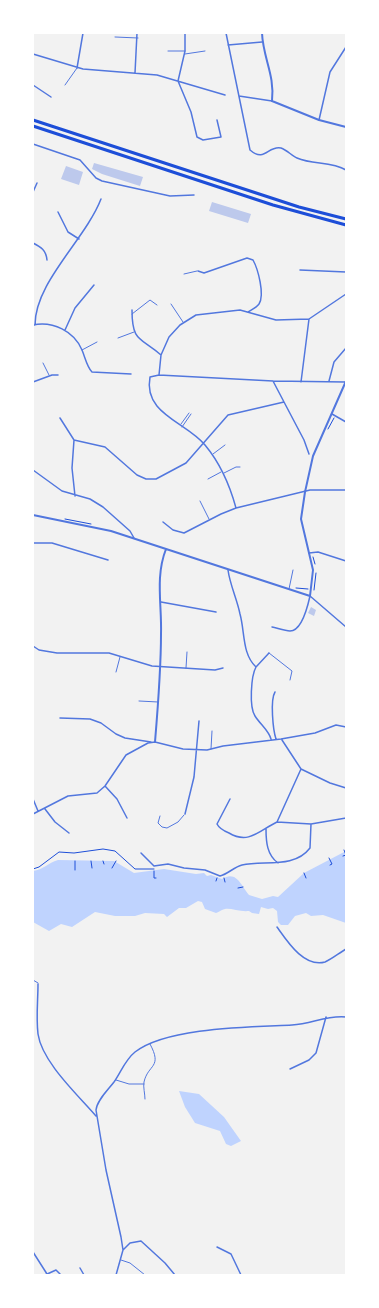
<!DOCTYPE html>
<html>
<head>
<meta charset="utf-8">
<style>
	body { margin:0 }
	#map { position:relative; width:379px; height:1308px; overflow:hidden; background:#f2f2f2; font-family:"PT Sans",sans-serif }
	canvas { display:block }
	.frame { position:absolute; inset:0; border:34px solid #fff; pointer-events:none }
</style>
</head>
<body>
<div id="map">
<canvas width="379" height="1308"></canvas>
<div class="frame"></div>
</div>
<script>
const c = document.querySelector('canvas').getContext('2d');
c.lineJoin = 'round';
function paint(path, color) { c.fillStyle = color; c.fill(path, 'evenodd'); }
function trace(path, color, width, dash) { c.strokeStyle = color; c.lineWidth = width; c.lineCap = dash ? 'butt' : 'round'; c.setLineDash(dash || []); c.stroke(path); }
const water = new Path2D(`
	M346,851v72l-23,-8 -12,1 -5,-3 -11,3 -7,9h-7l-3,-3 -1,-11 -4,-3 -5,1 -7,-2 -2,7 -7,-1 -3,-2c-9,1 -18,-3 -24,-2 -5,1 -5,3 -9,4l-11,-4 -3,-7 -4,-1 -12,7h-7l-12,9 -3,-3 -19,-1 -10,3h-20l-20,-4 -23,15 -11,-3 -12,7 -16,-9v-51c10,-1 15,-8 25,-11l56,1 20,12 30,-4 32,5 8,-1 3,3 4,-1 11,4c15,-9 19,7 27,16l13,4 11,-3 5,1 26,-24z
	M179,1091l20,3 25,23 17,24 -10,5 -5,-2 -6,-13 -25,-8 -10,-16z`);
const building = new Path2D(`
	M94,163l49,14 -3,9 -38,-12 -10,-5z
	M66,166l17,6 -4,13 -18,-6z
	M212,202l39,12 -3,9 -39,-12z
	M311,607l5,3 -2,6 -6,-3z`);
const path = new Path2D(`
	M328,429l6,-11
	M65,519l26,5
	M313,557l2,7
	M296,588l12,1
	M314,590l2,-17
	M343,856l3,-1 -2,-5
	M329,858l3,6 -2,1
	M75,861v9
	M91,861l1,7
	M103,861l1,3
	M112,868l4,-7
	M33,869l6,-2 20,-15 15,1 29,-4 12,2 20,18h19
	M154,871v7h2
	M304,873l2,5
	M224,878l1,4
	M216,881l1,-3
	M238,888l5,-1`);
const service = new Path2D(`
	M115,37l23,1
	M168,51h17
	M185,54l20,-3
	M65,85l12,-17
	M184,274l13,-3
	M171,304l12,18
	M132,314l18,-14 7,5
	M118,338l16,-6
	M82,350l15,-8
	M43,363l6,12
	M181,424l8,-11
	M182,427l9,-13
	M213,454l12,-9
	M224,473l12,-6h4
	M208,479l13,-7
	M200,501l9,18
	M289,589l4,-19
	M269,653l23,18 -2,9
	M186,668l1,-16
	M116,672l4,-15
	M139,701l19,1
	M211,749l1,-18
	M160,816l-2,7 4,4 5,1 11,-6 6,-7
	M33,980l5,3
	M116,1080l13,4h15
	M145,1099c0,-5 -2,-12 -1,-17 4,-18 19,-14 6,-38
	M121,1260l9,3 15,12`);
const minor = new Path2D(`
	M185,33v18l-7,30 13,31 6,25 6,3 18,-3 -4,-17
	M226,33l24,117c15,13 18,-5 31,-2 6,2 11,8 16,10 16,7 34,3 49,12
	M228,45l34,-3
	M33,54l50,15 74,6 68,20
	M77,68l6,-35
	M135,73l2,-40
	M33,85l18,12
	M239,96l33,5
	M319,120l11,-48 16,-25
	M33,144l47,16 16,18 6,3 68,15 24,-1
	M33,192l4,-9
	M58,212l10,20 11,7
	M33,243c8,4 13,7 14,17
	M300,270l46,2
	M198,271l6,2 43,-15 6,2c5,9 12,35 6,44 -3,4 -8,6 -11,8
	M132,310c0,32 8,27 29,45
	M33,325c20,-4 41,6 49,25 3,7 5,17 10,22l39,2
	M35,325c0,-43 50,-85 66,-126
	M65,330l10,-22 19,-23
	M159,375l114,6 72,1
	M273,381l11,21
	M329,381l5,-19 12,-14
	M33,382l19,-7h6
	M301,382l8,-63 37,-25
	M332,414l14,8
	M60,418l14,22 -2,28 3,28
	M74,440l31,7 32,28 9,4h10l30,-16 42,-48 56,-13 20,38 5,14
	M33,470l29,21 28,8 13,8 27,24 4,7
	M236,508c-6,-22 -16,-45 -31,-63 -19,-23 -62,-31 -55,-68l9,-2 2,-20 8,-18 11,-12 16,-10 44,-5 36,10 33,-1
	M163,522l10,8 11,3 37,-19 15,-6 74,-18h36
	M33,543h19l56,17
	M309,553l9,-1 28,9
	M228,570c2,15 9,29 12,44 5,18 2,40 16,53 -5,9 -7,40 -1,49 5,8 14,15 16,23
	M161,602l55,10
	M272,627c5,1 13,4 18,4 12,0 18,-26 20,-35l36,31
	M33,646l6,4 18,3h52l43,13 63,4 8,-2
	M256,667l13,-14
	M275,692c-5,8 -2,38 1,47
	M60,718l30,1 11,4 15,11 9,4 26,4
	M282,740l19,29 29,14 16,5
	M301,769l-24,53 34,2 35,-6
	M105,786l12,13 10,19
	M33,799l5,12
	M230,799l-13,25c2,4 7,7 12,9 20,12 31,-3 48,-11
	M45,809l10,13 14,11
	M33,814l35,-18 29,-3 8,-7 21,-31 22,-12 7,-1 28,7 24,1 16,-4 58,-7 34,-6 21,-8 10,2
	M185,814l9,-37 5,-56
	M266,829c0,13 1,26 12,34
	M141,853l13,13 14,-2 16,4 21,2 15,6c8,-2 14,-9 22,-11 22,-5 52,4 68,-17l1,-24
	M277,927c10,14 27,41 48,35 7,-3 14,-9 21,-13
	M38,984c0,16 -2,33 0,50 4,28 40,61 58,82
	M290,1069l19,-9 7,-7 10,-36
	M217,1247l14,7 10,21
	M123,1250l7,-7 11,-2 24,22 10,12
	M33,1252l14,22
	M80,1268l4,7
	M45,1275l11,-5 5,5
	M116,1275l7,-25 -2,-13 -15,-67 -10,-60c1,-10 12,-20 18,-28 7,-10 11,-22 21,-30 32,-25 116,-25 157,-27 20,-1 34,-10 54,-8`);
const tertiary = new Path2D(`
	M262,33c1,25 13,42 10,68l47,19 27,7
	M33,515l78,16 199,65 3,-26 -12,-51 4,-27 8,-36 33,-75
	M155,742c3,-36 6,-72 6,-108 1,-29 -6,-57 5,-85`);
const motorway = new Path2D(`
	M33,120l266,87 47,12
	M33,126l240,79 73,20`);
paint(water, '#bfd3fe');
paint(building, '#bdc9ec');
trace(path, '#1d4ed8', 1);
trace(service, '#5277de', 1);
trace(minor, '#5277de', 1.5);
trace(tertiary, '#5277de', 2);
trace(motorway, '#1d4ed8', 3);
</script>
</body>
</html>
